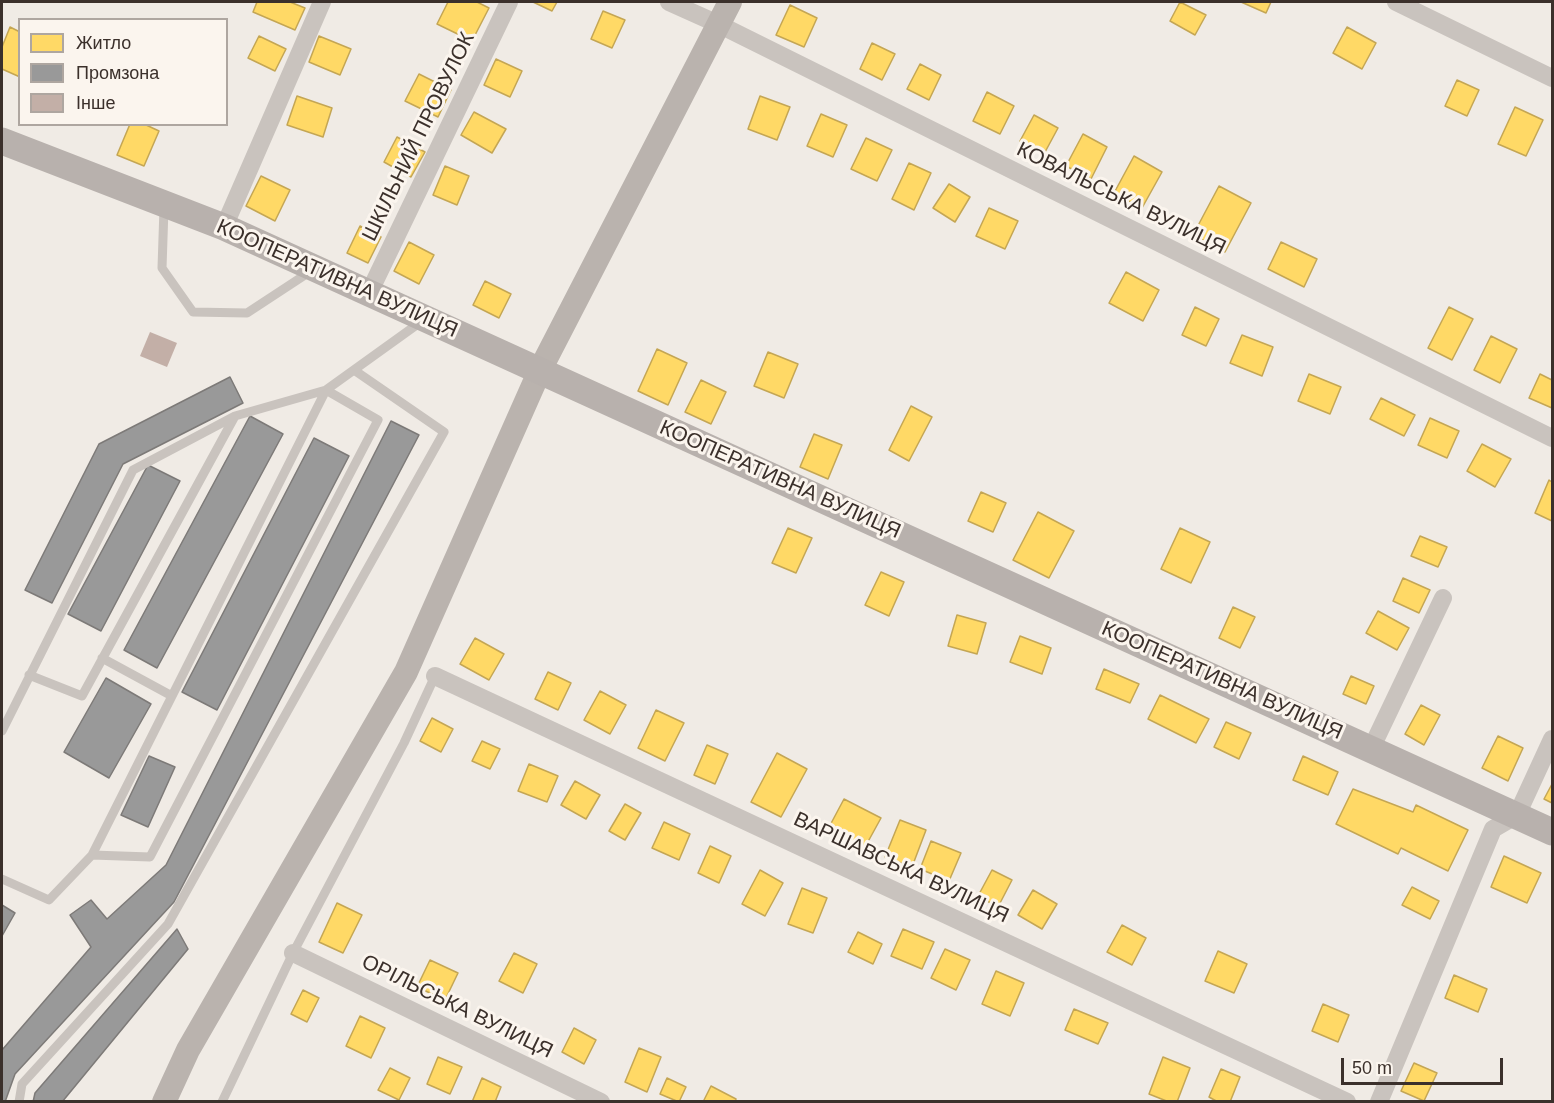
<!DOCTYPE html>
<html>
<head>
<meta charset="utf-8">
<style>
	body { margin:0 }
	#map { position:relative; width:1554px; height:1103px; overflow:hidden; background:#f0ebe5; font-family:Arial,sans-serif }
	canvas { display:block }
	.frame { position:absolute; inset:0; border:3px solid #3b302b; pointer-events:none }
	.legend { position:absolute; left:18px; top:18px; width:210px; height:108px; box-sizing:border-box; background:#fbf5ee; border:2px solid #aea6a0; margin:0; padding:8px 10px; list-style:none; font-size:18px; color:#3b302b }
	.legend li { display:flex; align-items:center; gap:12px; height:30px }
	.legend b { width:30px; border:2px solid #aea6a0 }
	.scale { position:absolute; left:1341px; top:1058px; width:162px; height:27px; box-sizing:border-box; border:3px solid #3b302b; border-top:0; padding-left:8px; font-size:18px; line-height:21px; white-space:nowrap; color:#3b302b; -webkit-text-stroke:4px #fbf5ee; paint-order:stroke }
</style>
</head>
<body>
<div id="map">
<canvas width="1554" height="1103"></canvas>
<div class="frame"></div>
<ul class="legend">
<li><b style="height:16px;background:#ffd966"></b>Житло</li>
<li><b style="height:16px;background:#999"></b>Промзона</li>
<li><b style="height:16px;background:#c3afa7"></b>Інше</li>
</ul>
<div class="scale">50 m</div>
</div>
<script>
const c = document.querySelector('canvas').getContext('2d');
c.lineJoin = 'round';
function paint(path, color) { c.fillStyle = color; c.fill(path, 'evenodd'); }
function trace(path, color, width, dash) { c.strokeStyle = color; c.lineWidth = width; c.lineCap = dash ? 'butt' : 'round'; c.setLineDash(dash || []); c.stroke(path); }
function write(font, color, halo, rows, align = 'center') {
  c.font = font + ' Arial,sans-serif'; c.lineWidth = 6; c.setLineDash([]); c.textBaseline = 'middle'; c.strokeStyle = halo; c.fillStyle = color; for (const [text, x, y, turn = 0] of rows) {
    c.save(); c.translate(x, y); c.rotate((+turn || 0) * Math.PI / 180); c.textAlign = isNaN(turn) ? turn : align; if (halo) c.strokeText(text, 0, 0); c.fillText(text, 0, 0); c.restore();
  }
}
const homes = new Path2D(`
	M257,2h33l15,6 -10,22 -42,-18z
	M448,2h29l12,6 -17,33 -35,-17z
	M533,2h24l-5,9z
	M1180,2l26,13 -11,20 -25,-14z
	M1241,2h30l-5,11z
	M790,5l27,13 -13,29 -28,-12z
	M603,11l22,9 -13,28 -21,-9z
	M10,27l10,5v45l-18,-8v-22z
	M1347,27l29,16 -14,26 -29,-16z
	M259,36l27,13 -11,22 -27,-13z
	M319,36l32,13 -11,26 -31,-13z
	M872,43l23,11 -13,26 -22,-11z
	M496,59l26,12 -12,26 -26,-12z
	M920,64l21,11 -12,25 -22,-11z
	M419,74l32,16 -13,27 -33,-16z
	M1457,80l22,10 -12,26 -22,-10z
	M987,92l27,14 -14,28 -27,-13z
	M297,96l35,12 -9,29 -36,-12z
	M760,96l30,11 -13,33 -29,-11z
	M1515,107l28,13 -17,36 -28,-12z
	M474,112l32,17 -14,24 -31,-18z
	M821,114l26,11 -14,32 -26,-11z
	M1034,115l24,13 -14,26 -24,-13z
	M130,124h14l15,7 -15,35 -27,-11z
	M1083,134l24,13 -16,32 -25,-13z
	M397,137l28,15 -14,25 -27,-15z
	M866,138l26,12 -15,31 -26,-12z
	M1134,156l28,16 -20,36 -28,-15z
	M909,163l22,10 -17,37 -22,-11z
	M445,166l24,10 -12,29 -24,-10z
	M261,176l29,14 -15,31 -29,-15z
	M949,184l21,13 -15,25 -22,-14z
	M1219,186l32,17 -26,49 -32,-17z
	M989,208l29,13 -13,28 -29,-13z
	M360,226l21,11 -13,26 -21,-10z
	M409,242l25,13 -15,29 -25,-13z
	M1281,242l36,17 -13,28 -36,-18z
	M1126,272l33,18 -16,31 -34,-18z
	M485,281l26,13 -12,24 -26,-13z
	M1195,307l24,12 -13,27 -24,-11z
	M1449,307l24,12 -21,41 -24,-12z
	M1242,335l31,12 -11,29 -32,-13z
	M1491,336l26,13 -17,34 -26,-13z
	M657,349l30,14 -19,42 -30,-14z
	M768,352l30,12 -14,34 -30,-12z
	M1309,374l32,13 -11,27 -32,-13z
	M1540,374l12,6v28l-23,-10z
	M701,380l25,12 -15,32 -26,-12z
	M1381,398l34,17 -11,21 -34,-17z
	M911,406l21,11 -23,44 -20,-11z
	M1430,418l29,13 -12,27 -29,-13z
	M814,434l28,11 -14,34 -28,-12z
	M1482,444l29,15 -16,28 -28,-16z
	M1549,480l3,2v39l-17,-8z
	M981,492l25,11 -13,29 -25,-11z
	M1038,512l36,19 -25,47 -36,-18z
	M788,528l24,10 -16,35 -24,-10z
	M1180,528l30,14 -19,41 -30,-14z
	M1420,536l27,11 -9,20 -27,-11z
	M881,572l23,10 -15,34 -24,-11z
	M1403,578l27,12 -11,23 -26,-12z
	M1233,607l22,10 -15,31 -21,-10z
	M1378,611l31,17 -12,22 -31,-17z
	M957,615l29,8 -9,31 -29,-8z
	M1020,636l31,12 -9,26 -32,-12z
	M475,638l29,16 -15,26 -29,-16z
	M1104,669l35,15 -9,19 -34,-14z
	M548,672l23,11 -13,27 -23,-11z
	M1351,676l23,10 -8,18 -23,-10z
	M600,691l26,14 -16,29 -26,-14z
	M1160,695l49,24 -13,24 -48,-24z
	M1421,705l19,10 -16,30 -19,-11z
	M656,710l28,13 -19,38 -27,-13z
	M432,718l21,11 -12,23 -21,-11z
	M1226,722l25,11 -12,26 -25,-12z
	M1498,736l25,12 -15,33 -26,-13z
	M482,741l18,8 -10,20 -18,-8z
	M707,745l21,9 -13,30 -21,-9z
	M777,753l30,16 -26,48 -30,-15z
	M1303,756l35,16 -10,23 -35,-15z
	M529,764l29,12 -11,26 -29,-11z
	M575,781l25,14 -14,24 -25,-14z
	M1552,784v19l-8,-4z
	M1353,789l60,23 3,-7 52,25 -20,41 -47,-23 -3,6 -62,-30z
	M844,799l37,19 -17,31 -36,-20z
	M625,804l16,9 -16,27 -16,-9z
	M900,820l26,10 -14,37 -27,-10z
	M664,822l26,12 -11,26 -27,-12z
	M931,841l30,12 -12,28 -29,-12z
	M710,846l21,10 -12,27 -21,-10z
	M1504,856l37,17 -14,30 -36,-16z
	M760,870l23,13 -18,33 -23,-12z
	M992,870l20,10 -14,27 -20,-11z
	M1412,887l27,14 -9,18 -28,-14z
	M802,888l25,10 -14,35 -25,-9z
	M1033,890l24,14 -15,25 -24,-14z
	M337,903l25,12 -19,38 -24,-11z
	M1122,925l24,13 -14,27 -25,-13z
	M903,929l31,13 -12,27 -31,-13z
	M858,932l24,12 -9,20 -25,-12z
	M945,949l25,11 -14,30 -25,-12z
	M1218,951l29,13 -13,29 -29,-12z
	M514,953l23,11 -14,29 -24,-12z
	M430,960l28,13 -13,27 -28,-13z
	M996,971l28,12 -14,33 -28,-12z
	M1454,975l33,14 -9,23 -33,-14z
	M303,990l16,8 -12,24 -16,-8z
	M1323,1004l26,11 -11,27 -26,-11z
	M1074,1009l34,14 -10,21 -33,-14z
	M360,1016l25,12 -14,30 -25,-12z
	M574,1028l22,12 -12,24 -22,-12z
	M639,1048l22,9 -14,35 -22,-10z
	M438,1057l24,10 -12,27 -23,-10z
	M1163,1057l27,11 -13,34h-8l-20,-8z
	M1414,1063l23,10 -13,28 -23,-10z
	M390,1068l20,10 -11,22 -21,-10z
	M1221,1069l19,8 -10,25h-12l-9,-5z
	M482,1078l19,9 -6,15h-23z
	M667,1078l19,9 -7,15 -19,-8z
	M711,1086l25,13 -1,3h-32z`);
const industry = new Path2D(`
	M230,377l13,26 -120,61 -71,139 -27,-13 74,-146z
	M250,416l33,18 -126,234 -33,-18z
	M391,421l28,14 -245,467 -159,172 -10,28h-3v-52l89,-103 -21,-32 21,-15 16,19 59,-54z
	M314,438l35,18 -132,254 -35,-18z
	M148,465l32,16 -79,150 -33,-17z
	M106,678l45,26 -42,74 -45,-26z
	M149,756l26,11 -27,60 -27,-12z
	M2,905l13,8 -13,23z
	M177,929l11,20 -126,153h-29l2,-9z`);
const building = new Path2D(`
	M150,332l27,11 -10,24 -27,-11z`);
const lane = new Path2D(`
	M164,208l-2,60 31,44 54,1 64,-42
	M102,658l70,38
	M29,675l53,21 153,-280
	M2,731l131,-261 102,-54 91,-26 96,-69
	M92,855l58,2 228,-437 -52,-30
	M2,879l47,21 43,-45 234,-465
	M19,1102l3,-18 146,-160 276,-492 -90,-62
	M222,1102l71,-149 111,-210 31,-67`);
const street = new Path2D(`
	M669,2l49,22 834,414
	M1396,2l156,76
	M224,227l98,-225
	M369,293l140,-291
	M435,676l912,426
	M1371,749l72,-151
	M293,953l308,149
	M1379,1102l114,-273 24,-14 35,-76`);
const secondary = new Path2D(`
	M164,1102l24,-52 218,-378 134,-302 190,-368`);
const primary = new Path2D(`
	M2,141l222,86 1328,605`);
const streetNames = [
	["ШКІЛЬНИЙ ПРОВУЛОК",419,137,-64],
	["КОВАЛЬСЬКА ВУЛИЦЯ",1121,199,26],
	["КООПЕРАТИВНА ВУЛИЦЯ",337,279,24],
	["КООПЕРАТИВНА ВУЛИЦЯ",780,480,24],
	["КООПЕРАТИВНА ВУЛИЦЯ",1222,681,24],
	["ВАРШАВСЬКА ВУЛИЦЯ",901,868,25],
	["ОРІЛЬСЬКА ВУЛИЦЯ",457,1007,26]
];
paint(homes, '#ffd966');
trace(homes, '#c4a654', 1.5);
paint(industry, '#999');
trace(industry, '#7d7a78', 1.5);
paint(building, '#c3afa7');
trace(lane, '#c9c3be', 9);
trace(street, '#c9c3be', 18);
trace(secondary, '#bab3ae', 24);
trace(primary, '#b8b1ad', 27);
write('21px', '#3b302b', '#fbf5ee', streetNames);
</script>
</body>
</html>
